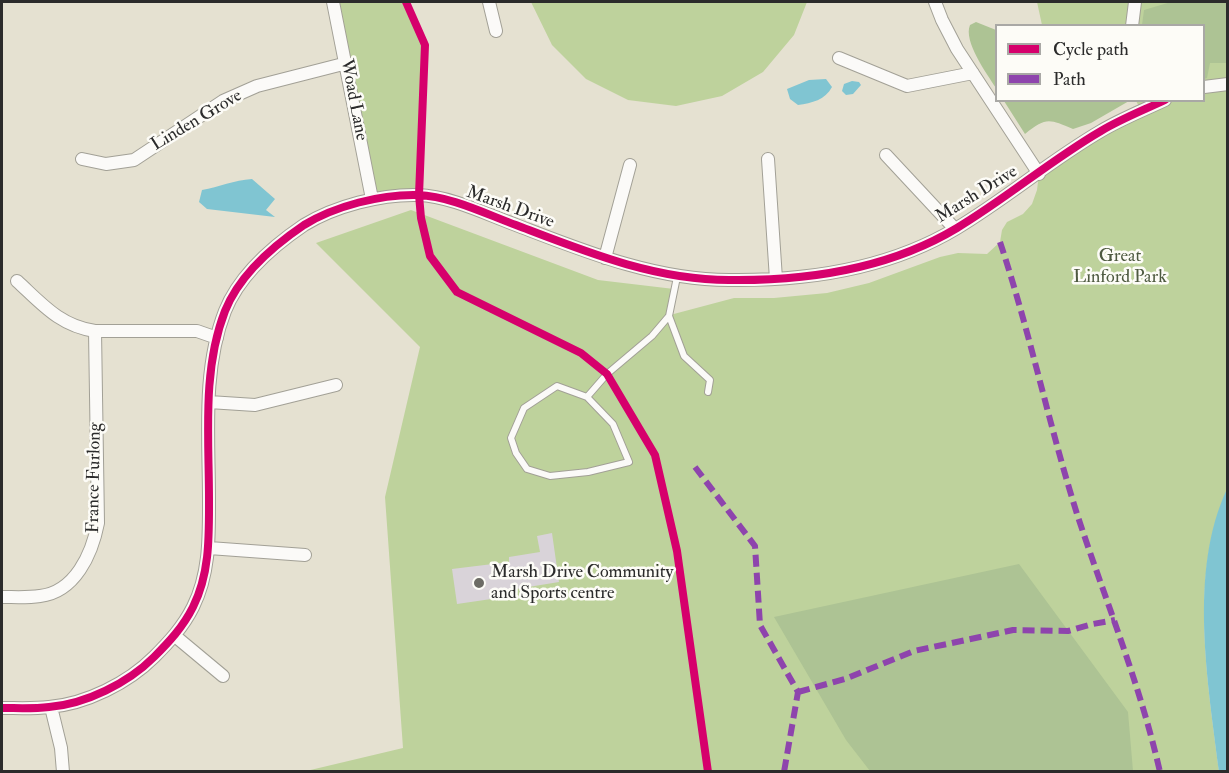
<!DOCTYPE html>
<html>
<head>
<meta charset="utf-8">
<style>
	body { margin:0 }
	#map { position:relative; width:1229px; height:773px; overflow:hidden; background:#e5e1d1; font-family:"IM FELL Double Pica",serif }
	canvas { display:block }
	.frame { position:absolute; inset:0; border:3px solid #2b2b2b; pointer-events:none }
	.legend { position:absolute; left:995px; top:24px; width:210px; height:78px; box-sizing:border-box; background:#fdfcf7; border:2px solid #a9a8a5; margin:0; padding:8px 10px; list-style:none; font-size:18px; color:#2b2b2b }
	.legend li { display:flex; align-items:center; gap:12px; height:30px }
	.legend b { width:30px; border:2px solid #a9a8a5 }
</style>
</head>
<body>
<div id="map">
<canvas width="1229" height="773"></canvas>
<div class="frame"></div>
<ul class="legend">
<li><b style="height:8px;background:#d6006c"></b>Cycle path</li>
<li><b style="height:8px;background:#8e44ad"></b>Path</li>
</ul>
</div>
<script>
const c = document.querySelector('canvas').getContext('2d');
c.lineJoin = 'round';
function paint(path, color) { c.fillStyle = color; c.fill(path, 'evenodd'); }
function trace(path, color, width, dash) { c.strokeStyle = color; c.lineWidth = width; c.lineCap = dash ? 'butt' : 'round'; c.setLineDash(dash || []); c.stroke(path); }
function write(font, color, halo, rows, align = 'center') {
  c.font = font + ' "IM FELL Double Pica",serif'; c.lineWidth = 5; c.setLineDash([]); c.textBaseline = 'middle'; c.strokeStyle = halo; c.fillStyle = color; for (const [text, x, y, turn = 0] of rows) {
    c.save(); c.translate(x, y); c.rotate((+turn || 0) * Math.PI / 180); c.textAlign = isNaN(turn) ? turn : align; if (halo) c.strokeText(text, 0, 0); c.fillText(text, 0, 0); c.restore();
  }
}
const green = new Path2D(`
	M329,2h77l19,43 -6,150 -47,4z
	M531,2h276l-13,33 -31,37 -41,24 -46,10 -48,-6 -42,-21 -34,-34z
	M1037,2h190l1,487c-40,84 -20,194 -9,282l-917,1 101,-24 -18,-251 35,-150 -104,-104 95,-33 187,70 76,9 -4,26 64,-17h40l53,-5 42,-10 71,-26 18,-4 29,1 13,-12 2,-12 5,-8 16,-8 9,-10 5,-14 2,-16 102,-64 -5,-9 68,-1v-74l-162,-1z`);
const forest = new Path2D(`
	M1171,2h56v61h-17l-3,15 -3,1v-53l-62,-1 2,-15z
	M976,22l20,8v58c-9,-14 -33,-47 -26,-63z
	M1004,101h125l-38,22 -18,6c-24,-10 -27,-12 -48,5z
	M1019,564l109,148 5,59h-263l-24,-31 -72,-123z`);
const water = new Path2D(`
	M826,79l6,8c-7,13 -20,16 -34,18l-8,-6 -3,-10 22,-9z
	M852,81l7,1 2,3 -8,9 -7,1 -4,-4 2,-7z
	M252,179l23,20 -9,11 9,7 -68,-8 -8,-7 3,-12c17,-3 32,-10 50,-11z
	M1227,489l1,282 -9,1c-11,-89 -31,-200 8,-283z`);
const building = new Path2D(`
	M552,533l7,49 -55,9 1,6 -48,7 -5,-35 57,-7v-5l31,-5 -3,-16z`);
const service = new Path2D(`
	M669,316l15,40 26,24 -2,12
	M557,386l30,11 26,27 16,38 -41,10 -38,4 -23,-7 -11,-16 -5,-15 13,-30z
	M587,397l20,-23 45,-38 17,-20 8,-39`);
const minor = new Path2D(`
	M333,2l39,197
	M489,2l7,29
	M935,2l7,18 15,29 82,125
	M1132,26l3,-24
	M839,58l68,28 66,-13
	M1204,87l24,-3
	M886,155l69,74
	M82,159l24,5 28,-4 89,-59 34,-15 90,-23
	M768,159l8,120
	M605,258l25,-93
	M17,281c25,23 43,45 78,50
	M209,402l46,3 81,-20
	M209,548l96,7
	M2,597c12,0 25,1 38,-1 35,-4 52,-42 58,-73l-3,-192h102l20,7
	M175,636l48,40
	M51,707l10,41 2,24
	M2,708c15,0 31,1 47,-1 37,-3 79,-24 105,-50 15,-15 29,-30 39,-50 17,-34 16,-71 16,-108 0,-62 -7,-129 16,-188 14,-35 48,-65 79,-86 31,-19 77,-31 114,-30 32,1 68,19 98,30 68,26 138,55 213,55 78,1 160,-11 228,-52 50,-30 94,-68 144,-97 20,-12 43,-21 64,-31`);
const quiet = new Path2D(`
	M1000,242c30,90 49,184 78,275 28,85 62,167 82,255
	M695,467l60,79 5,79 38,67 -14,80
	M798,692l47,-13 69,-28 99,-21 55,1 25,-7 22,-4`);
const cycleway = new Path2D(`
	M406,2l19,43 -6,150 2,23 9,38 27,36 124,61 26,21 48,81 22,96 31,221
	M2,708c15,0 31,1 47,-1 37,-3 79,-24 105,-50 15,-15 29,-30 39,-50 17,-34 16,-71 16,-108 0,-62 -7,-129 16,-188 14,-35 48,-65 79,-86 31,-19 77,-31 114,-30 32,1 68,19 98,30 68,26 138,55 213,55 78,1 160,-11 228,-52 50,-30 94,-68 144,-97 20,-12 43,-21 64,-31`);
const markers = [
	[479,583,6,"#6c6b65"]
];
const streetNames = [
	["Woad Lane",353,100,79],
	["Linden Grove",197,121,-31],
	["Marsh Drive",977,195,-32],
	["Marsh Drive",510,208,20],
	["France Furlong",95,478,-89]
];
const parkNames = [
	["Great",1120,257],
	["Linford Park",1120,278]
];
const poiNames = [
	["Marsh Drive Community",491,573],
	["and Sports centre",491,594]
];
paint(green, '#bed29c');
paint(forest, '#adc394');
paint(water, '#80c5d2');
paint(building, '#d9d3d9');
trace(service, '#a2a096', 8);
trace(minor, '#a2a096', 14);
trace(service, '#fbfaf8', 6);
trace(minor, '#fbfaf8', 12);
trace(quiet, '#8e44ad', 6, [12, 6]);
trace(cycleway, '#d6006c', 8);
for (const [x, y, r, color] of markers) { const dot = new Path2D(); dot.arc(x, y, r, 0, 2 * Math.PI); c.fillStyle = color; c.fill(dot); trace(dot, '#fdfcf7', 2); }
write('18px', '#2b2b2b', '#fdfcf7', streetNames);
write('18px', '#4e5a40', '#fdfcf7', parkNames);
write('18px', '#2b2b2b', '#fdfcf7', poiNames, 'left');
</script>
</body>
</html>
